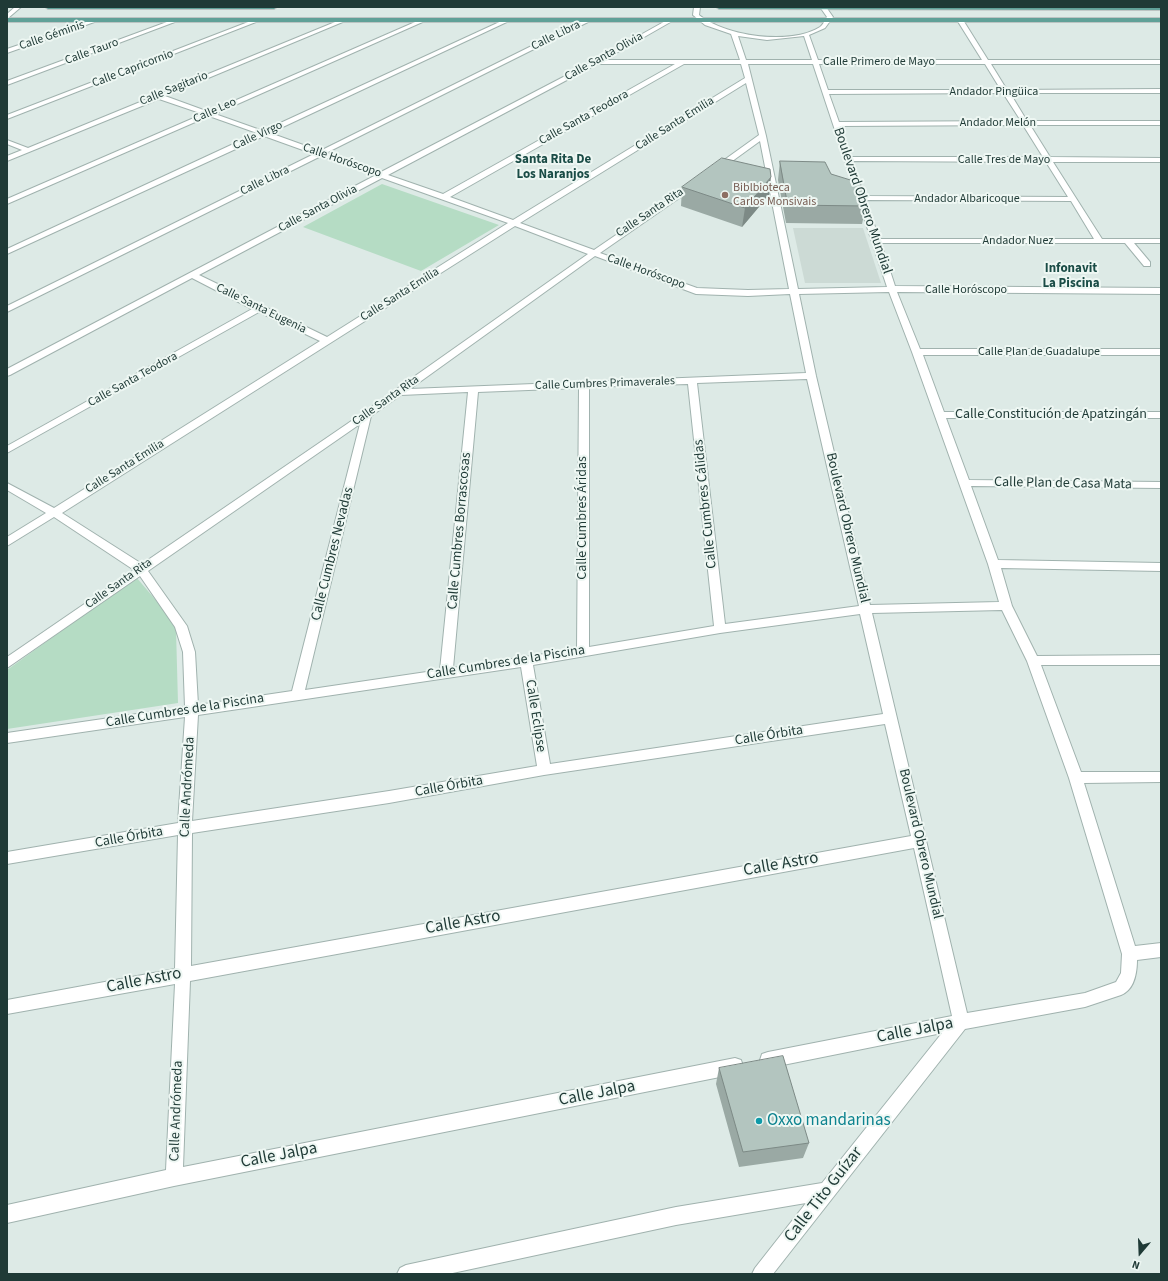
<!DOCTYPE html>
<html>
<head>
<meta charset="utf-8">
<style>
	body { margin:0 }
	#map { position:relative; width:1168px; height:1281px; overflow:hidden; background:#ddeae6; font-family:"Source Sans 3",sans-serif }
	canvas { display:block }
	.frame { position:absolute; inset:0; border:8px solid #1f3a36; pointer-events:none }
	.north { position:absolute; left:1120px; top:1233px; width:40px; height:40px; -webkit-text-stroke:3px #eef7f3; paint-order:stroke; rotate:199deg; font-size:11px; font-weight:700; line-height:16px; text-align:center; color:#1f3a36 }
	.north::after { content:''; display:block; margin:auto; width:14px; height:18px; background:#1f3a36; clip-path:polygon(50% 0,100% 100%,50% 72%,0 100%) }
</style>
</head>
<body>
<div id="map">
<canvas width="1168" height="1281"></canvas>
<div class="frame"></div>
<div class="north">N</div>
</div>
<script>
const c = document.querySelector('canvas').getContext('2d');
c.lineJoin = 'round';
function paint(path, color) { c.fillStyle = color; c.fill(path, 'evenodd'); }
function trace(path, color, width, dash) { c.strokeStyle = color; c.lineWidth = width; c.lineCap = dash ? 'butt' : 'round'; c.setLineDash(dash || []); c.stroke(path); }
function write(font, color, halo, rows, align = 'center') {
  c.font = font + ' "Source Sans 3",sans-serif'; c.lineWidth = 4; c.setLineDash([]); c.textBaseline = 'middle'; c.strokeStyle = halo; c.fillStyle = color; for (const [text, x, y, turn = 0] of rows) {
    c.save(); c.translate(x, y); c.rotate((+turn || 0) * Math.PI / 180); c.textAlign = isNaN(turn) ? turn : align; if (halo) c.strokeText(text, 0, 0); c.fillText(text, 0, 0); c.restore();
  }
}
const built = new Path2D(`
	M793,228h70l18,55h-76z`);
const green = new Path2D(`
	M382,184l117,41 -78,46 -118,-44z
	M136,577l36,42 4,11 2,73 -171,26v-59z`);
const minor = new Path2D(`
	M15,7h6l-14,12v-5z
	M694,7h6l-1,8c26,21 91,31 121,12 3,-2 5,-7 7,-10l-7,-10h6l7,10 -8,11 -16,7 9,25h164l-25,-40 3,-2 3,2 25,40h173v4h-170l16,26 154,-1v4h-151l17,28h134v4h-131l20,32 111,1v4h-108l49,77h59v4h-27l16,19v4h-6l-19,-23h-244l14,43 266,2v6l-264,-2 23,57h241v6h-238l21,57h217v6h-215l23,62 192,2v6l-190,-2 27,74 163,3v8l-160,-3 11,38 25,50 124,-1v10h-120l40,107h80v10l-77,1 51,163 26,-3v14l-24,3c0,13 -3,30 -16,35l-36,12 -120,22 -192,245h-21l3,-6 51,-65 -130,22 -228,49h-51l3,-6 6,-3 270,-58 146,-24 120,-150 -174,35 -6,-2 -2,-6 2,-6 6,-2 184,-36 -38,-168 -724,133 -7,186 552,-109 6,2 2,6 -2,6 -6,2 -561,112 -167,37v-18l159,-35 9,-186 -168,30v-14l168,-31 3,-134 -171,29v-12l171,-29 7,-106 -178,26v-10l178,-26 -2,-55 -8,-25 -35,-51 -133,92v-11l127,-87 -80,-53 -47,29v-9l39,-24 -39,-23v-7l47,25 266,-167 -61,-29 -252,141v-7l245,-137 -60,-31 -182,97 -3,1v-7l369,-194 -55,-19 -314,156v-6l307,-152 -50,-18 -257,118v-5l250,-116 -48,-17 -202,88v-5l196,-85 -44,-15 -152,62v-5l15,-6 -15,-6v-4l21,8 312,-128 5,1 -180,75 44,16 213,-93 5,1 -212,94 48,17 243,-112 5,1 -241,113 50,18 266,-132h4v2l-264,132 55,19 213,-111 75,-42 5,1 -70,40h136l-9,-26 -26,-9 -12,-10zM738,36l29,4 37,-4 8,24h-66zM597,64h78l-232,130 -55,-19zM684,64h57l4,14 -232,142 -63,-23zM748,64h65l74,223 -89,2 -32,-153zM819,64h166l16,26h-173zM746,83l13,52 -46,33 7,2 40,-29 29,148 -41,1 -51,-2 -97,-35 98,-68v-4h-3l-101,69 -74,-27zM1003,93l18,28 -182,1 -10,-28zM1023,125l20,32h-192l-11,-31zM853,161l193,1 22,35 -204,-1zM382,178l126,45 -181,114 -128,-62zM866,200l205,1 23,38h-215zM515,226l73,28 -241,170 -205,140 -80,-51zM595,256l101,38 52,2 42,-2 16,79 -396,16zM889,292l23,60 76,212 11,38 -129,3 -54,-229 -17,-82zM807,379l52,227 -134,18 -28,-241zM688,384l26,242 -125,21v-260zM579,388l-2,261 -124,19 25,-276zM468,392l-28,278 -135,20 66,-274 30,-21zM360,424l-68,267 -94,14 -3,-53 -8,-26 -39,-55zM1002,610l25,51 42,117 53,176 -1,19 -5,9 -31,11 -118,20 -95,-400zM860,614l23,100 -333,50 -17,-99 187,-32zM521,667l16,99 -148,25 -197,30 6,-106zM885,724l26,112 -720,130 1,-133 197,-30 155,-28z
	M95,19l5,1 -93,33v-4z
	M175,19l5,1 -173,65v-4z
	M256,19l5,1 -254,99v-4z`);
const major = new Path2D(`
	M45,7h232l-3,2h-226z
	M716,7h445v3l-442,-1z
	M7,18h1154v4h-1154z`);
const wall = new Path2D(`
	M780,161l51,13 35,32 -4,18 -76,-1 -8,-43z
	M682,187l87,8 -27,32 -61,-21z
	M719,1068l90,75 -6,15 -64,9 -23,-83z`);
const shadedWall = new Path2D(`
	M771,177l-2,18 -27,32 3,-19z`);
const building = new Path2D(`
	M722,158l48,11 1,8 -26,31 -63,-21z
	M780,161l45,1 6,12 29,9 6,23 -78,-1z
	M783,1056l26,87 -66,9 -24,-84z`);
const markers = [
	[725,195,4,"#8d6e63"],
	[759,1121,4,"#0f9aa8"]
];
const farStreetnames = [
	["Calle Géminis",52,36,-19],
	["Calle Libra",556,36,-26],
	["Calle Tauro",92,52,-20],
	["Calle Santa Olivia",604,57,-29],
	["Calle Primero de Mayo",879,62],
	["Calle Capricornio",133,69,-21],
	["Calle Sagitario",174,89,-22],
	["Andador Pingüica",994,92],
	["Calle Leo",215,111,-24],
	["Calle Santa Teodora",584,118,-29],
	["Andador Melón",998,123],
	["Calle Santa Emilia",675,124,-32],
	["Calle Virgo",258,136,-25],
	["Calle Tres de Mayo",1004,160],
	["Calle Horóscopo",342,161,19],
	["Calle Libra",265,181,-26],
	["Andador Albaricoque",967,199],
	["Calle Santa Olivia",318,209,-28],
	["Calle Santa Rita",650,213,-34],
	["Andador Nuez",1018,241],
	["Calle Horóscopo",646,272,20],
	["Calle Horóscopo",966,290],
	["Calle Santa Emilia",400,295,-32],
	["Calle Santa Eugenia",261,309,26],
	["Calle Plan de Guadalupe",1039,352],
	["Calle Santa Teodora",133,380,-29],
	["Calle Cumbres Primaverales",605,384,-2],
	["Calle Santa Rita",386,401,-35],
	["Calle Santa Emilia",125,467,-32],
	["Calle Santa Rita",119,584,-35]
];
const farEducationnames = [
	["Biblbioteca",733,188],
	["Carlos Monsivais",733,202]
];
const farQuarternames = [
	["Santa Rita De",553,160],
	["Los Naranjos",553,175],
	["Infonavit",1071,269],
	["La Piscina",1071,284]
];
const streetNames = [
	["Boulevard Obrero Mundial",862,201,71],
	["Calle Constitución de Apatzingán",1051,415],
	["Calle Plan de Casa Mata",1063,484,1],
	["Calle Cumbres Cálidas",706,504,-96],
	["Calle Cumbres Áridas",583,518,-90],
	["Boulevard Obrero Mundial",847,528,77],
	["Calle Cumbres Borrascosas",460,531,-85],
	["Calle Cumbres Nevadas",333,554,-76],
	["Calle Cumbres de la Piscina",506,663,-9],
	["Calle Cumbres de la Piscina",185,711,-9],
	["Calle Eclipse",535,716,81],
	["Calle Órbita",769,736,-9],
	["Calle Andrómeda",188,787,-87],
	["Calle Órbita",449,787,-10],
	["Calle Órbita",129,838,-10],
	["Boulevard Obrero Mundial",920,844,77],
	["Calle Andrómeda",177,1111,-88]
];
const nearStreetnames = [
	["Calle Astro",781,865,-10],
	["Calle Astro",463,923,-10],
	["Calle Astro",144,981,-11],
	["Calle Jalpa",915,1031,-11],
	["Calle Jalpa",597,1094,-11],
	["Calle Jalpa",279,1156,-11],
	["Calle Tito Guízar",824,1195,-52]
];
const nearCulturenames = [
	["Oxxo mandarinas",767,1121]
];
paint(built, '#ccdad5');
paint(green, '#b5dcc4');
trace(minor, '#a0b2ae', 2);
trace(major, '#bcc4c3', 2);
paint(minor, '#fff');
paint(major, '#60a198');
paint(wall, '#9aa9a4');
paint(shadedWall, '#7d8a86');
paint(building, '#b3c5bf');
trace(building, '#7d8a86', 1);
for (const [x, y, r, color] of markers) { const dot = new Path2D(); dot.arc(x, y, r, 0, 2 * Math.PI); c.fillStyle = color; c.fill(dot); trace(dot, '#eef7f3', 1.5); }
write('12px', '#1f3a36', '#eef7f3', farStreetnames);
write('12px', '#785e54', '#eef7f3', farEducationnames, 'left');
write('bold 13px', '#1a4c46', '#eef7f3', farQuarternames);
write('14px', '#1f3a36', '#eef7f3', streetNames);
write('17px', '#1f3a36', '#eef7f3', nearStreetnames);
write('17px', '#0d838f', '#eef7f3', nearCulturenames, 'left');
</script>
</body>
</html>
